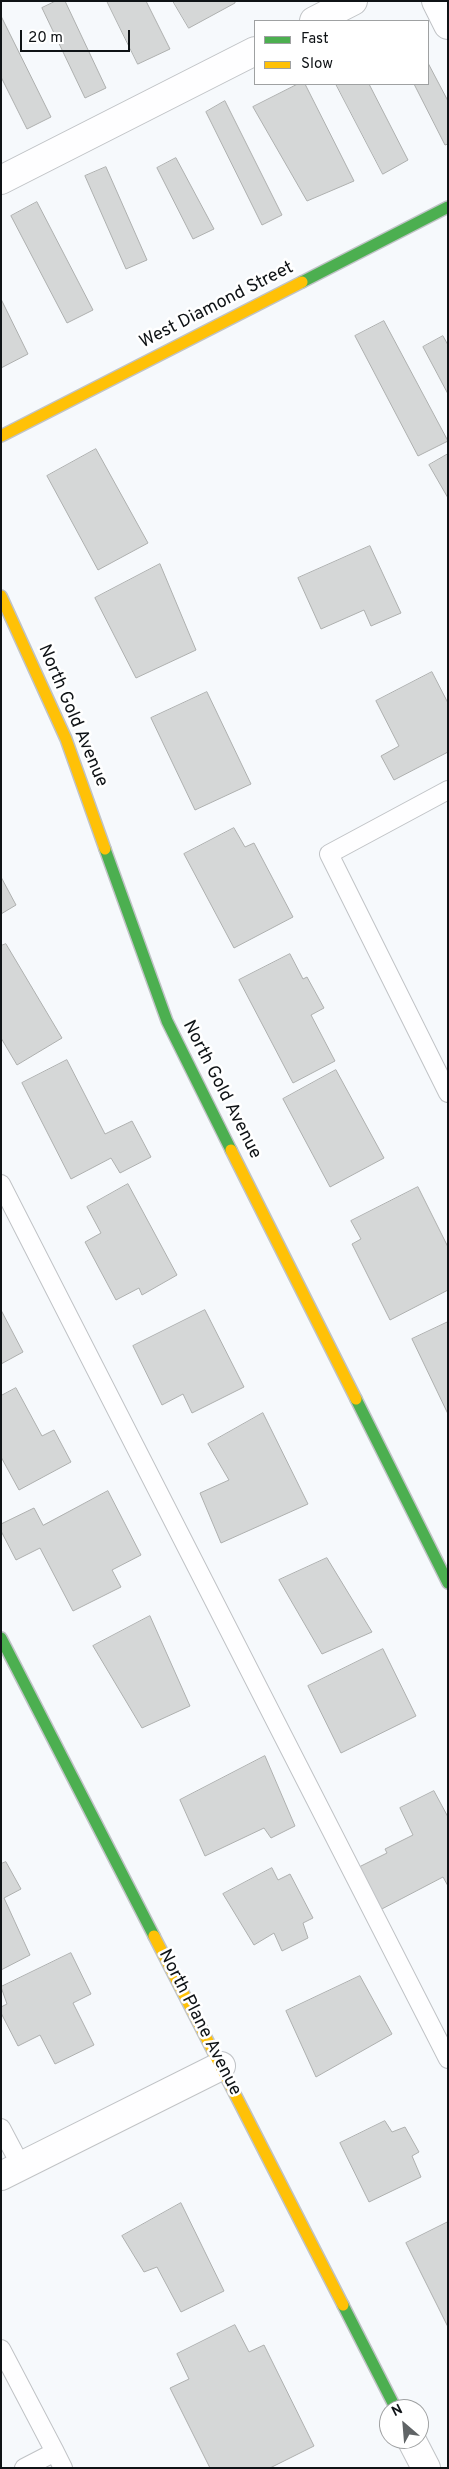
<!DOCTYPE html>
<html>
<head>
<meta charset="utf-8">
<style>
	body { margin:0 }
	#map { position:relative; width:449px; height:2469px; overflow:hidden; background:#f6f9fc; font-family:Overpass,sans-serif }
	canvas { display:block }
	.frame { position:absolute; inset:0; border:2px solid #0f1316; pointer-events:none }
	.legend { position:absolute; left:254px; top:20px; width:175px; height:65px; box-sizing:border-box; background:#fff; border:1px solid #9fa1a2; margin:0; padding:6px 9px; list-style:none; font-size:15px; color:#0f1316 }
	.legend li { display:flex; align-items:center; gap:10px; height:25px }
	.legend b { width:25px; border:1px solid #9fa1a2 }
	.north { position:absolute; left:379px; top:2399px; width:50px; height:50px; box-sizing:border-box; background:#fff; border:1px solid #9fa1a2; border-radius:50%; rotate:333deg; font-size:14px; font-weight:700; line-height:20px; text-align:center; color:#0f1316 }
	.north::after { content:''; display:block; margin:auto; width:18px; height:22px; background:#606466; clip-path:polygon(50% 0,100% 100%,50% 72%,0 100%) }
	.scale { position:absolute; left:20px; top:30px; width:110px; height:22px; box-sizing:border-box; border:2px solid #0f1316; border-top:0; padding-left:6px; font-size:15px; line-height:18px; white-space:nowrap; color:#0f1316; -webkit-text-stroke:4px #fff; paint-order:stroke }
</style>
</head>
<body>
<div id="map">
<canvas width="449" height="2469"></canvas>
<div class="frame"></div>
<ul class="legend">
<li><b style="height:6px;background:#4caf50"></b>Fast</li>
<li><b style="height:6px;background:#ffc107"></b>Slow</li>
</ul>
<div class="north">N</div>
<div class="scale">20 m</div>
</div>
<script>
const c = document.querySelector('canvas').getContext('2d');
c.lineJoin = 'round';
function paint(path, color) { c.fillStyle = color; c.fill(path, 'evenodd'); }
function trace(path, color, width, dash) { c.strokeStyle = color; c.lineWidth = width; c.lineCap = dash ? 'butt' : 'round'; c.setLineDash(dash || []); c.stroke(path); }
function write(font, color, halo, rows, align = 'center') {
  c.font = font + ' Overpass,sans-serif'; c.lineWidth = 5; c.setLineDash([]); c.textBaseline = 'middle'; c.strokeStyle = halo; c.fillStyle = color; for (const [text, x, y, turn = 0] of rows) {
    c.save(); c.translate(x, y); c.rotate((+turn || 0) * Math.PI / 180); c.textAlign = isNaN(turn) ? turn : align; if (halo) c.strokeText(text, 0, 0); c.fillText(text, 0, 0); c.restore();
  }
}
const building = new Path2D(`
	M56,1h9l41,87 -21,10 -43,-90z
	M107,1h39l24,48 -32,15z
	M173,1h62v2l-46,25z
	M1,16l50,101 -24,12 -26,-52z
	M428,63l20,38v43l-3,1 -31,-61h14z
	M298,84h7l49,97 -47,20 -54,-94z
	M336,84h33l39,76 -25,14z
	M225,101l57,114 -20,10 -56,-113z
	M176,158l38,71 -21,10 -36,-71z
	M106,167l41,93 -21,9 -41,-93z
	M37,202l56,108 -26,13 -56,-107z
	M1,299l27,55 -27,14z
	M384,321l64,120 -30,15 -63,-120z
	M443,336l5,9v49l-25,-47z
	M96,449l52,94 -50,27 -51,-94z
	M448,454v44l-19,-33z
	M370,546l31,67 -30,13 -7,-16 -43,19 -23,-51z
	M160,564l36,86 -60,28 -41,-80z
	M432,672l16,31v49l-54,28 -13,-24 18,-10 -23,-45z
	M207,692l44,92 -56,26 -44,-92z
	M234,828l11,19 9,-4 39,74 -59,31 -50,-94z
	M1,877l15,28 -15,9z
	M6,944l56,94 -45,27 -16,-27v-92z
	M290,954l13,25 4,-2 17,31 -13,7 24,46 -42,22 -54,-103z
	M67,1060l38,74 27,-13 19,36 -31,16 -9,-15 -40,21 -49,-96z
	M336,1070l48,88 -54,29 -47,-88z
	M128,1184l49,91 -35,20 -3,-7 -23,12 -31,-58 16,-9 -14,-26z
	M418,1187l30,60v43l-58,30 -38,-76 9,-5 -10,-18z
	M1,1310l22,42 -22,12z
	M205,1310l39,77 -52,26 -9,-19 -21,11 -29,-59z
	M448,1322v92l-36,-75z
	M16,1388l26,48 12,-6 17,32 -52,28 -18,-33v-61z
	M263,1413l45,91 -87,39 -21,-50 29,-13 -21,-36z
	M108,1491l33,64 -29,15 9,17 -48,24 -33,-63 -24,12 -15,-29v-7l33,-16 9,17z
	M327,1558l45,74 -50,22 -43,-74z
	M150,1616l40,90 -48,22 -49,-82z
	M383,1649l33,67 -75,37 -33,-67z
	M265,1756l30,70 -24,12 -7,-10 -59,28 -25,-56z
	M434,1791l14,26v69l-5,-9 -65,34 -21,-43 30,-15 -2,-4 28,-14 -13,-27z
	M6,1862l15,27 -17,9 26,57 -29,15v-106z
	M272,1868l6,12 12,-6 23,44 -10,5 5,15 -26,13 -8,-18 -20,12 -31,-51z
	M71,1953l20,41 -18,9 21,42 -39,19 -15,-29 -22,11 -17,-33v-6l6,-3 -6,-17z
	M360,1976l32,58 -76,43 -30,-66z
	M385,2121l7,11 13,-5 14,25 -7,4 9,21 -52,25 -29,-59z
	M181,2203l43,88 -43,21 -24,-45 -13,5 -22,-36z
	M448,2222v105l-42,-84z
	M235,2325l14,27 15,-7 50,101 -44,22h-60l-40,-80 19,-9 -12,-25z`);
const lane = new Path2D(`
	M448,790l-119,64 119,239
	M1,1184l447,875
	M1,2128l20,38
	M1,2349l54,103
	M24,2468l31,-16 8,16`);
const street = new Path2D(`
	M436,1l12,24
	M314,21l39,-20
	M1,180l254,-129
	M1,2176l220,-110
	M411,2439l15,29`);
const fast = new Path2D(`
	M302,282l146,-75
	M105,849l62,172 64,129
	M356,1399l92,184
	M1,1638l153,298
	M343,2305l53,104`);
const slow = new Path2D(`
	M1,436l301,-154
	M1,596l65,143 39,110
	M231,1150l125,249
	M154,1936l189,369`);
const streetNames = [
	["West Diamond Street",217,306,-27],
	["North Gold Avenue",72,716,67],
	["North Gold Avenue",221,1090,63],
	["North Plane Avenue",199,2023,63]
];
paint(building, '#d5d7d7');
trace(building, '#aeb0af', 1);
trace(lane, '#c0c3c6', 20);
trace(street, '#c0c3c6', 30);
trace(fast, '#c0c3c6', 14);
trace(slow, '#c0c3c6', 14);
trace(lane, '#fefeff', 18);
trace(street, '#fefeff', 28);
trace(fast, '#4caf50', 11);
trace(slow, '#ffc107', 11);
write('18px', '#0f1316', '#fff', streetNames);
</script>
</body>
</html>
